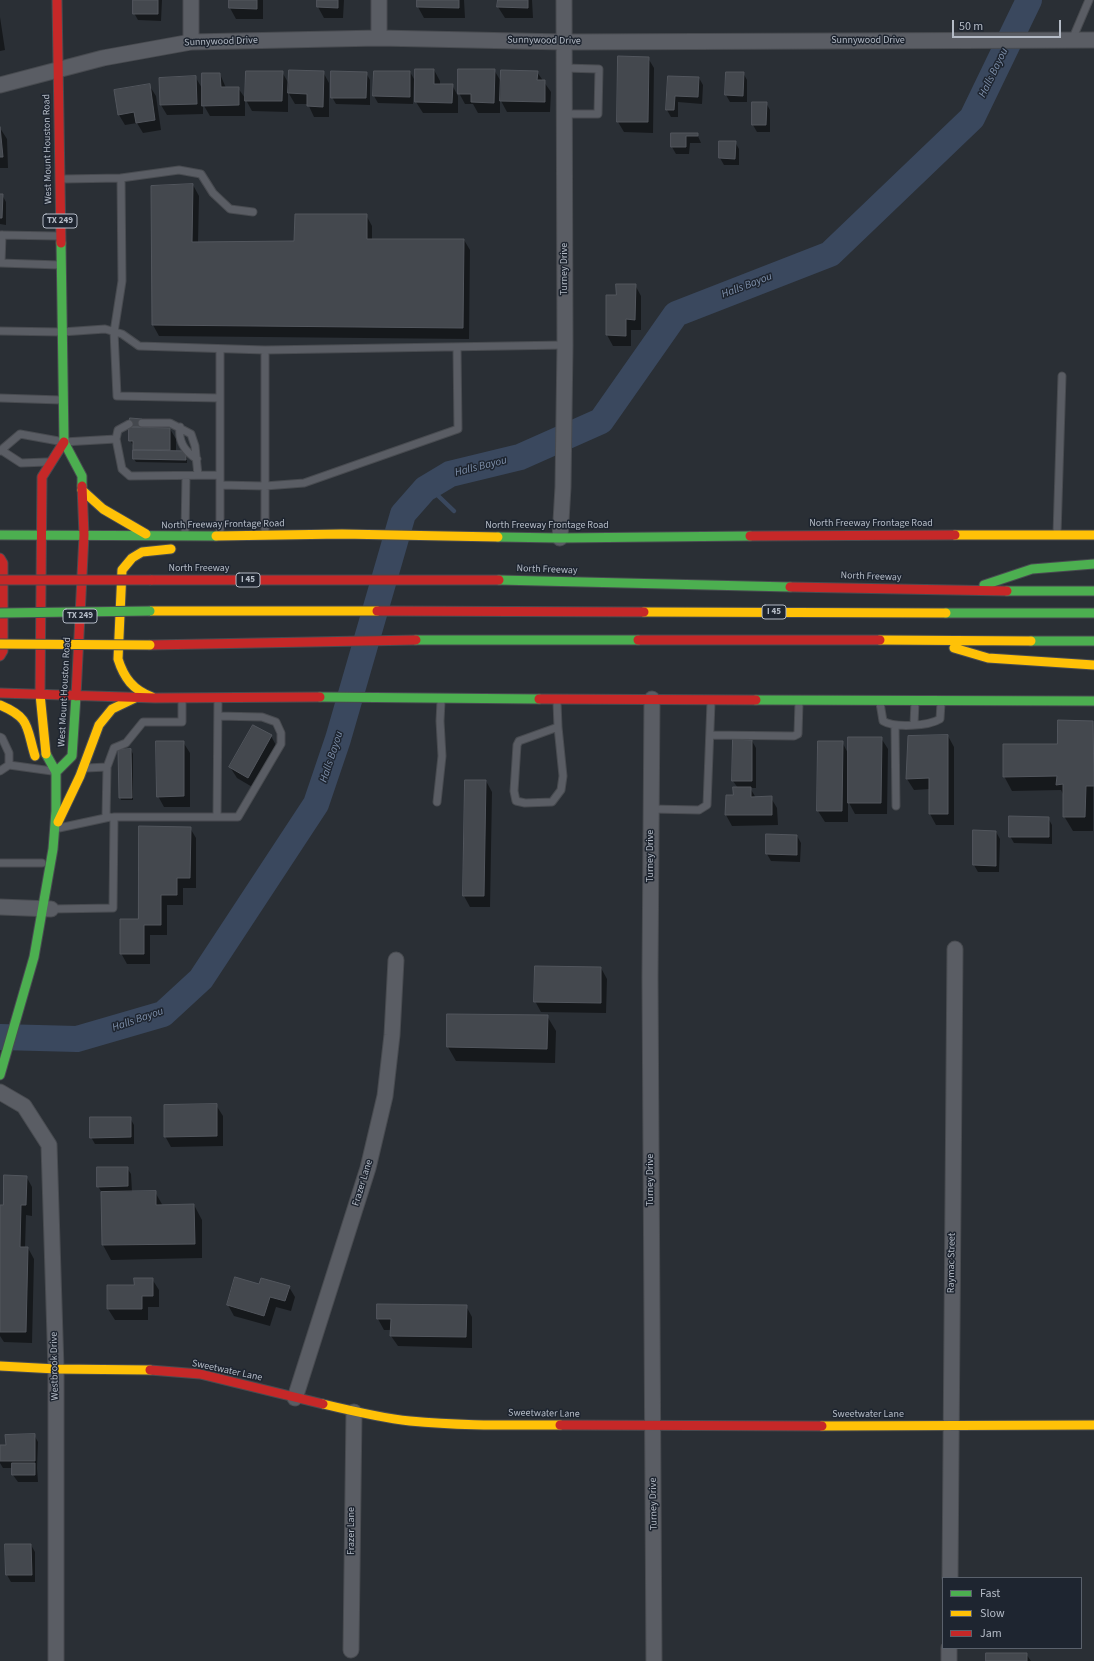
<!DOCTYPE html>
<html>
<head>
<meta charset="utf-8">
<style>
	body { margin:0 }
	#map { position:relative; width:1094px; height:1661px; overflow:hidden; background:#2a2f35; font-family:"Source Sans 3",sans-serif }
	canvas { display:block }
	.legend { position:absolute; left:942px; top:1577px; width:140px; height:72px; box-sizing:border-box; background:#1e2530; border:1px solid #5a616c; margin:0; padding:5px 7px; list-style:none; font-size:12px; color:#b4bbc6 }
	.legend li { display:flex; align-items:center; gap:8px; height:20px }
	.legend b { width:20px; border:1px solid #5a616c }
	.scale { position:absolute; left:952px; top:20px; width:109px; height:18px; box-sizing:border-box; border:2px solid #b4bbc6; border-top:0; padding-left:5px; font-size:12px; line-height:14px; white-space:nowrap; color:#b4bbc6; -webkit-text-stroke:3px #1e2530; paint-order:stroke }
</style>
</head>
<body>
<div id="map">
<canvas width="1094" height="1661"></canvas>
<ul class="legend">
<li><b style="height:5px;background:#4caf50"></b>Fast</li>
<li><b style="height:5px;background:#ffc107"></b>Slow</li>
<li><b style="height:5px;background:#c62828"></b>Jam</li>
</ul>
<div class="scale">50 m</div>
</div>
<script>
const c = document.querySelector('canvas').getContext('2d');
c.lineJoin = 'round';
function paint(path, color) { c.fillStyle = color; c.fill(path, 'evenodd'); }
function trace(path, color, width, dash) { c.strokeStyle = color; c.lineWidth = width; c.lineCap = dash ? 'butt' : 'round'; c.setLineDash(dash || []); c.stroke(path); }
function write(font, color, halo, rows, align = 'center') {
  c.font = font + ' "Source Sans 3",sans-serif'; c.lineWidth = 3; c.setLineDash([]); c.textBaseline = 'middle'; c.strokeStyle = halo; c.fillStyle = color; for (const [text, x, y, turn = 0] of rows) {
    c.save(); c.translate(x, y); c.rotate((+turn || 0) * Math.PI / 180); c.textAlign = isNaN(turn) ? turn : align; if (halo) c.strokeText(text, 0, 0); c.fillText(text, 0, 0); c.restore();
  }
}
const shadow = new Path2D(`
	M134,0h28l-1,21 -23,-1 -4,-7z
	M230,0h33v19h-27l-6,-11z
	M318,0h26l-1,18h-19l-6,-11z
	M418,0h46l1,18h-41l-6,-11z
	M499,0h33l1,18h-28l-7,-11z
	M0,17l5,33 -5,1z
	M648,58l6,10 -1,65 -29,-1 -6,-10z
	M416,70h18l6,11v4h12l6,11v17h-35l-7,-11z
	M494,70l8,13 35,-11 14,20 -1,20h-43l-7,-13v14h-22l-5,-9h-8l-6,-11z
	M282,72l7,12 34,-12 6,11v34h-15l-6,-13h-13l-7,-12v20l-36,-1 -6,-11z
	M410,72l4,7 -1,25 -35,-1 -4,-7z
	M366,73l4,7v25l-34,-1 -4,-7z
	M727,73h16l4,7v22h-17l-4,-7z
	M220,74l6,14h12l7,10v18h-35l-7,-12v10l-36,1 -6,-10 35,-27 7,12z
	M669,77l30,1 4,7 -1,19 -24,-2v15h-7l-4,-7z
	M149,85l7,11 5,34 -18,3 -6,-10 -12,2 -6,-10z
	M766,103l4,7v22h-13l-4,-7z
	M0,128l7,11 1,29h-8z
	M672,134h25l4,9h-11l-1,11h-13l-4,-7z
	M735,142l4,7v16h-15l-4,-7z
	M193,185l6,11 -1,47 97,-1 71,-27 6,11v14h92l6,10 -1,89 -310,-3 -6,-11 -1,-138z
	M0,195h2l4,7v23l-6,-1z
	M635,285l6,11v34h-10v16h-18l-6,-11v-39h10z
	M131,419l13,4v5l26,1 6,10v12l11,4v8l-51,-1 -2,-3v-12l-4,-7z
	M1093,722v109h-20l-9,-15v-20l-3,-6 -49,1 -8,-15 54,-30z
	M271,736l6,11 -23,41 -17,-10 -7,-11z
	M948,736l6,11v78h-18l-6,-11v-25l-16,1 -7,-11 2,-42z
	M881,738l7,11 -1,65h-32l-7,-13v21h-23l-7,-11 24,-69 7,13z
	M752,741l4,7v40h-6l6,10h15l6,10 1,17 -46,1 -6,-11 12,-27 -5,-7z
	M183,742l7,11v54h-26l-6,-11z
	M131,750l2,4v46h-12l-1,-3z
	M486,781l6,11 -2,115h-20l-6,-11z
	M1048,818l4,7v19l-38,-1 -4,-7z
	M190,828l6,10v50h-13v17h-16v30h-17v29h-23l-6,-11z
	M996,832l4,7 -1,33h-21l-4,-7z
	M797,836l4,7 -1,19 -29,-1 -4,-7z
	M601,968l6,11 -1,34 -65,-1 -6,-11z
	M547,1016l9,15 -1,32 -99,-2 -8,-14z
	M216,1105l7,11v30l-52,1 -6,-11z
	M130,1118l4,7v19h-39l-4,-7z
	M127,1168l4,6 1,18h23l8,14 31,-1 8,15v38l-91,2 -8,-15 -1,-52 -4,-7z
	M26,1176l6,11v29l-6,-1 -1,33h3l6,11 -2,84 -28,-1 -4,-6v-130h4z
	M152,1279l7,11v17h-11v13h-33l-7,-11v-23h27z
	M260,1285l29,2 6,10 -4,14 -15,-4 -6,19 -36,-10 -6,-11z
	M466,1306l6,11v31l-74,-2 -7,-10 1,-6h-8l-6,-11z
	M34,1435l4,7 -1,26 1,14h-20l-5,-7v-7h-10l-3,-5v-17h7z
	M31,1545l4,7v30h-24l-4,-7z
	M1026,1654l5,7h-44z`);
const stream = new Path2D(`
	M429,487l25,24`);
const river = new Path2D(`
	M0,1037l77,2 86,-25 38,-35 115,-175 22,-65 65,-225 22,-25 25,-15 70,-17 81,-36 75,-107 154,-60 142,-136 57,-118`);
const building = new Path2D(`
	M133,0h25v14h-25z
	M229,0h28v9l-28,-1z
	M317,0h21v8l-21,-1z
	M417,0h42v8l-42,-1z
	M498,0h30v8l-31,-1z
	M618,56l31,1 -1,65h-31z
	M415,69h19v15h19l-1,19 -37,-1z
	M458,69h37l-1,34 -23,-1v-8h-13z
	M289,70l35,1 -1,36 -16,-1v-12l-19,-1z
	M501,70l37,1 -1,9h8v22l-45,-1z
	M246,71h37l-1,30h-37z
	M331,71l36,1 -1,26h-35z
	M374,71h36v26l-37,-1z
	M726,72h18l-1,24 -18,-1z
	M202,73h18l1,14h18v18l-37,1z
	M196,76l1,28 -37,1 -1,-27z
	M668,76l31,1 -1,20 -23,-1 -1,14h-8z
	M150,84l5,36 -19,3 -2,-11 -16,3 -4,-25z
	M752,102h15l-1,23h-14z
	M0,127l3,30h-3z
	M671,133h27v3h-12v11h-15z
	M719,141h17l-1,18 -16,-1z
	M193,184l-1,58 102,-1 1,-27h72v25h97l-1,89 -311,-3 -1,-139z
	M0,194h3l-1,24h-2z
	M616,284h20l-1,36 -9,-1v17l-20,-1v-40h10z
	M130,418l12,1v8h-13z
	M129,427l41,1v22h-37v-9h-4z
	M133,450l53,1v9l-53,-1z
	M1058,720l35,1 1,65h-8l-1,31h-22v-33l-7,1 1,-9 -54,1v-33h54z
	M253,725l19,10 -24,43 -19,-11z
	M948,735v79h-19v-36l-23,1 2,-43z
	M848,737h34l-1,66h-33z
	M733,739l19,1v41h-20z
	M156,741h28v55l-27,1z
	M818,741h25l-1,70h-25z
	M131,749l1,49h-13l-1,-48z
	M465,780h21l-2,116h-21z
	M733,787h18v10l21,-1v19h-47l1,-20h7z
	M1009,816l40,1v20h-40z
	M139,826l52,1 -1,51h-13v17h-16v30h-17v29h-24v-35h18z
	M973,830l23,1v35l-23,-1z
	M766,834l31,1v20l-31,-1z
	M535,966l66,1v36l-67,-1z
	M447,1014l101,1 -1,34 -100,-2z
	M217,1104v32l-53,1v-32z
	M90,1117h41v20l-41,1z
	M97,1167h31v19l-31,1z
	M4,1175l23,1 -1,29h-5l-1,42h8l-2,85h-26v-127h3z
	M156,1191v14l38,-1 1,40 -93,1 -1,-53z
	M235,1277l24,7 2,-6 29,8 -5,15 -15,-4 -6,19 -37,-11z
	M134,1278h19v18h-11v13h-35v-24h27z
	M377,1304l90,1 -1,32 -76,-1 1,-17h-14z
	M35,1434v27h-35v-16h6l-1,-10z
	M12,1463h23v12h-23z
	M5,1544h26l1,31h-26z
	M986,1653h41v8h-41z`);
const lane = new Path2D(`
	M1072,40l17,-40
	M564,68l35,1 -1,45h-34
	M121,178l58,-8 22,4 12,19 17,16 23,3
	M63,179l58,-1 1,103 -8,51 3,64 103,2v136
	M0,235l58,1
	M0,263l60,2
	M1,263l1,-28
	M0,331l62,1 43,-3 17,5 17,12 126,4
	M0,398l61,2
	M220,398v-49
	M142,423h28l21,11 4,12 3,29
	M180,427c-2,14 5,25 17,32
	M116,439l2,-9 11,-6
	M1,450l20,13 26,-1
	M0,451l20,-17 44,8 52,-3 6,30 8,7 90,-1
	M220,485l45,1 39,-3 154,-54 -1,-82
	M185,534l1,-58
	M265,534v-184l300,-5
	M1057,534l5,-158
	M557,702l1,25 5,49 -2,14 -9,12 -27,1 -9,-2 -2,-10 3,-46 2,-4 39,-14
	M880,703l3,18c11,7 46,5 57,-2l1,-16
	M914,724l1,-22
	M895,725l1,81
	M710,735l84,1 4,-2 1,-32
	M0,737l2,1 7,15v12l43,6
	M86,768l21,-1
	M0,771l9,-6
	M437,802l5,-46 -2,-35 1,-20
	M652,809l47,1 8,-5 4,-103
	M106,817l1,-50 7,-19 12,-5 17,-21h39v-23
	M217,817l1,-118
	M59,828l51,-11
	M0,863h42
	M51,909l62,-1 1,-91h124l43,-73v-11l-5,-11 -14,-5 -44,-1`);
const street = new Path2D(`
	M191,0v42
	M379,0v38
	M0,85l103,-27 88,-16 188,-4 185,4 530,-2
	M560,538l3,-51 2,-142 -1,-345
	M652,699l-2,278 4,684
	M0,907l51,2
	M0,1092l24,14 25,39 7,224v292
	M295,1398l73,-230 17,-72 7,-61 4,-75
	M950,1578l5,-629
	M351,1650l3,-238
	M949,1661v-13`);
const fast = new Path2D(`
	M61,243l3,199 18,34v10
	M0,535l216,1
	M498,537l62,1 190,-2
	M499,580l291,7
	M984,585l48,-16 62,-5
	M1007,591h87
	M946,613h148
	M416,640h222
	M1031,641h63
	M320,697l219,2
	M756,700l338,1
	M56,772l16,-16 4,-60
	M0,1075l34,-118 19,-108 3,-38v-39l-10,-18`);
const slow = new Path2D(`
	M82,490l21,19 43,25
	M955,535h139
	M216,536l126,-2 156,3
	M150,611h227
	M644,612l302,1
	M880,640l151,1
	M954,648l34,10 106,7
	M40,694l6,60
	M152,697c-19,-7 -28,-19 -34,-38l4,-89 10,-12 10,-6 29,-3
	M0,705c31,13 26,22 35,51
	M58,822l22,-46 19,-51 13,-16 23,-11
	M0,1366l56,3 94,1
	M323,1404c29,7 58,14 87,17 50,5 100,4 150,4
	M822,1426l272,-1`);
const jam = new Path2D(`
	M57,0l4,243
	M750,536l205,-1
	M0,558l3,5v88l-3,5
	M151,580h348
	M790,587l217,4
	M377,611l267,1
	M638,640h242
	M150,645l266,-5
	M0,693l155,5 165,-1
	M40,694l2,-217 22,-35
	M76,696l8,-161 -2,-49
	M539,699l217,1
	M150,1370l50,4 123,30
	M560,1425l262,1`);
const fastBridge = new Path2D(`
	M0,613l150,-2`);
const slowBridge = new Path2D(`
	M0,644l150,1`);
const jamBridge = new Path2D(`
	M0,580h151`);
const shields = [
	[60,221,34],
	[248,580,24],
	[774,612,24],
	[80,616,34]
];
const shieldNames = [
	["TX 249",60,221],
	["I 45",248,580],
	["I 45",774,612],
	["TX 249",80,616]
];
const streetNames = [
	["Sunnywood Drive",544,41,1],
	["Sunnywood Drive",868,41],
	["Sunnywood Drive",221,42,-2],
	["West Mount Houston Road",48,149,-91],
	["Turney Drive",565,269,-90],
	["North Freeway Frontage Road",871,524],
	["North Freeway Frontage Road",223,525,-1],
	["North Freeway Frontage Road",547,526],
	["North Freeway",199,569],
	["North Freeway",547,570,2],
	["North Freeway",871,577,2],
	["West Mount Houston Road",65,692,-87],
	["Turney Drive",651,856,-90],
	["Turney Drive",651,1180,-90],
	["Frazer Lane",363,1183,-73],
	["Raymac Street",952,1263,-89],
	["Westbrook Drive",55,1366,-91],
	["Sweetwater Lane",227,1371,12],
	["Sweetwater Lane",544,1414,1],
	["Sweetwater Lane",868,1415],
	["Turney Drive",654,1504,-91],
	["Frazer Lane",352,1531,-90]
];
const waterNames = [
	["Halls Bayou",994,73,-64],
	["Halls Bayou",747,286,-21],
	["Halls Bayou",481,467,-14],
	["Halls Bayou",332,757,-72],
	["Halls Bayou",138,1020,-19]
];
paint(shadow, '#0007');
trace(stream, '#3a485e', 4.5);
trace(river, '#3a485e', 26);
paint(building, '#44484e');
trace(building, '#52565d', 1);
trace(lane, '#484b50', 9);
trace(street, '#484b50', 17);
trace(fast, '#484b50', 11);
trace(slow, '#484b50', 11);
trace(jam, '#484b50', 11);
trace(lane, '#5a5d64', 7);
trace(street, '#5a5d64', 15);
trace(fast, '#4caf50', 9);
trace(slow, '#ffc107', 9);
trace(jam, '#c62828', 9);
trace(fastBridge, '#474b51', 11, []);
trace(slowBridge, '#474b51', 11, []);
trace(jamBridge, '#474b51', 11, []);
trace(fastBridge, '#4caf50', 9);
trace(slowBridge, '#ffc107', 9);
trace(jamBridge, '#c62828', 9);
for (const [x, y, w] of shields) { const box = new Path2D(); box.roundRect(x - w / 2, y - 7, w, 14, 3); c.fillStyle = '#1e2530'; c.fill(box); trace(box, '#b4bbc6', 1); }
write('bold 9px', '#b4bbc6', null, shieldNames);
write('10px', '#b4bbc6', '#1e2530', streetNames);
write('italic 11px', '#7e90ab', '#1e2530', waterNames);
</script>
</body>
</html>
